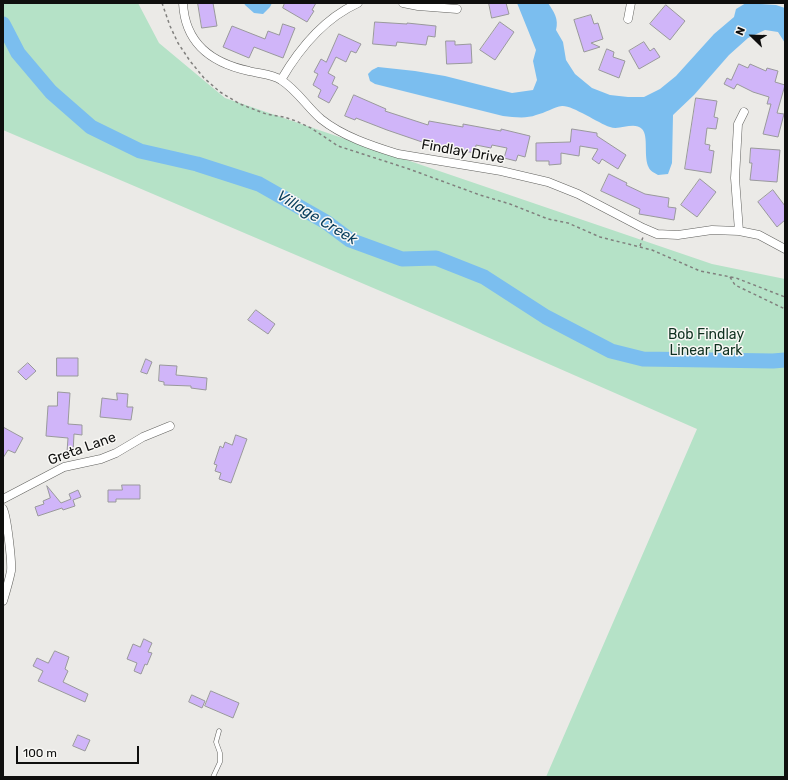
<!DOCTYPE html>
<html>
<head>
<meta charset="utf-8">
<style>
	body { margin:0 }
	#map { position:relative; width:788px; height:780px; overflow:hidden; background:#ebeae7; font-family:Rubik,sans-serif }
	canvas { display:block }
	.frame { position:absolute; inset:0; border:4px solid #0f0f0e; pointer-events:none }
	.north { position:absolute; left:732px; top:16px; width:40px; height:40px; -webkit-text-stroke:3px #f8f7f4; paint-order:stroke; rotate:293deg; font-size:11px; font-weight:700; line-height:16px; text-align:center; color:#0f0f0e }
	.north::after { content:''; display:block; margin:auto; width:14px; height:18px; background:#0f0f0e; clip-path:polygon(50% 0,100% 100%,50% 72%,0 100%) }
	.scale { position:absolute; left:16px; top:746px; width:123px; height:18px; box-sizing:border-box; border:2px solid #0f0f0e; border-top:0; padding-left:5px; font-size:12px; line-height:14px; white-space:nowrap; color:#0f0f0e; -webkit-text-stroke:3px #f8f7f4; paint-order:stroke }
</style>
</head>
<body>
<div id="map">
<canvas width="788" height="780"></canvas>
<div class="frame"></div>
<div class="north">N</div>
<div class="scale">100 m</div>
</div>
<script>
const c = document.querySelector('canvas').getContext('2d');
c.lineJoin = 'round';
function paint(path, color) { c.fillStyle = color; c.fill(path, 'evenodd'); }
function trace(path, color, width, dash) { c.strokeStyle = color; c.lineWidth = width; c.lineCap = dash ? 'butt' : 'round'; c.setLineDash(dash || []); c.stroke(path); }
function write(font, color, halo, rows, align = 'center') {
  c.font = font + ' Rubik,sans-serif'; c.lineWidth = 3; c.setLineDash([]); c.textBaseline = 'middle'; c.strokeStyle = halo; c.fillStyle = color; for (const [text, x, y, turn = 0] of rows) {
    c.save(); c.translate(x, y); c.rotate((+turn || 0) * Math.PI / 180); c.textAlign = isNaN(turn) ? turn : align; if (halo) c.strokeText(text, 0, 0); c.fillText(text, 0, 0); c.restore();
  }
}
const green = new Path2D(`
	M3,3h135l21,40 66,55 487,166 73,15v498h-239l151,-348 -244,-107 -450,-192z`);
const water = new Path2D(`
	M244,3h28l-2,4 -7,7 -9,-1 -9,-8z
	M517,3h31c6,9 11,16 8,27l7,12 3,18 9,14 17,14 18,7 18,2h16l16,-8 16,-13 38,-42 20,-17 2,-8 10,-6 30,2 9,3v35l-7,-11 -13,-2 -17,8 -19,17 -35,40 -21,20 -1,48 -4,11 -10,1c-3,-2 -8,-4 -9,-7 -6,-11 0,-32 -7,-39 -8,-8 -23,2 -32,-2 -12,-4 -38,-22 -48,-21 -8,1 -17,7 -26,9 -10,4 -22,2 -33,1l-128,-32 -5,-3 -2,-7 4,-4 6,-3 37,4 30,5 67,17 21,-3 4,-10 -4,-19 3,-11z`);
const river = new Path2D(`
	M3,24l15,29 33,39 40,35 49,24 57,13 62,20 67,38 24,18 52,19 34,-1 48,19 62,40 65,34 32,8 130,2 12,-1`);
const building = new Path2D(`
	M198,3h15l4,23 -15,2z
	M285,3h31l-4,7 2,1 -7,11 -24,-14z
	M489,3h17l3,11 -17,4z
	M666,5l19,16 -15,19 -20,-16z
	M591,15l3,9 4,-1 5,16 -12,4 9,4 -16,5 -10,-32z
	M375,22l32,2v-1l29,3 -1,11 -7,-1 -2,9 -29,-3 -1,4 -23,-2z
	M500,22l14,10 -19,28 -15,-10z
	M283,24l12,4 -12,30 -29,-11 -5,11 -26,-11 9,-21 33,13 3,-8 11,4z
	M339,34l22,10 -5,9 -5,-2 -5,11 -10,-5 -8,16 7,4 -3,7 6,3 -9,16 -11,-6 3,-7 -8,-5 5,-11 -4,-2 7,-13 5,3z
	M446,41h9v4l16,-1 1,19 -25,1z
	M644,42l6,9 4,-3 6,9 -21,12 -10,-18z
	M607,49l7,3 -1,5 12,4 -6,17 -20,-8z
	M739,64l9,4 2,-4 16,7 1,-3 11,3 -3,11 10,3 -8,28 7,1 -6,23 -15,-3 8,-30h-4l2,-7 -16,-5 -16,-8 -3,5 -10,-5 3,-6 4,2z
	M354,95l32,14 -1,2 43,14 1,-4 34,6v-3l38,7v-2l29,7 -5,21 -7,-2 -2,6 -12,-3 3,-10 -15,-3 -1,3 -15,-3 -1,8 -34,-6 -16,-4 -38,-13 -31,-12 -1,2 -10,-4z
	M696,98l21,3 -3,16 4,1 -2,11 -9,-1 -2,16 5,1 -1,5 5,1 -3,22 -26,-4z
	M572,129l25,4v3l29,19 -8,14 -16,-10 -3,5 -7,-5 6,-10 -18,-3 -1,10 -18,-3v11l-12,1v-4h-13v-18l34,-1z
	M751,148l29,2 -3,32 -27,-2 2,-17h-2z
	M609,174l18,9 -1,2 19,9 24,4 -1,9 8,1 -2,12 -35,-6 1,-5 -39,-18z
	M700,179l16,13 -19,25 -16,-12z
	M773,190l12,16v14l-8,7 -19,-25z
	M256,310l19,14 -7,10 -20,-14z
	M57,358h21v18h-21z
	M146,359l6,3 -5,12 -6,-2z
	M28,363l8,8 -10,9 -8,-8z
	M160,365l17,1 -1,9 31,3 -1,12 -15,-2v-2l-27,-1v-3l-5,-1z
	M58,392l12,1 -2,31 14,1v10l-8,-1 -1,19 -6,-1 1,-14 -22,-2 2,-30h9z
	M117,393l11,1 -1,13h6l-2,13 -31,-3 2,-19 15,2z
	M3,427l20,11 -8,15 -7,-3 -5,8z
	M236,435l11,4 -16,44 -12,-4 2,-6 -6,-2 2,-6 -3,-1 6,-18 3,2 2,-6 7,3z
	M122,485h18v14h-24v3h-8v-12h14z
	M47,486l14,17 10,-4 -2,-5 9,-4 3,7 -8,3 2,6 -12,4 -1,-2 -24,8 -3,-9 9,-3 -1,-3 7,-3z
	M144,639l8,4 -4,9 4,1 -5,12 -2,-1 -4,10 -7,-3 3,-8 -10,-4 6,-15 7,3z
	M55,651l14,6 -4,12 3,2 -5,11 25,12 -3,8 -47,-21 5,-10 -10,-5 4,-8 11,5z
	M211,691l28,12 -6,15 -28,-12z
	M192,695l13,6 -3,7 -13,-6z
	M78,735l12,5 -5,11 -12,-5z`);
const path = new Path2D(`
	M162,3l8,23 8,17 12,18 14,17 16,14 20,12 26,10 18,3 12,4 15,7 27,18 71,23 71,26 30,9 38,15 20,4 32,14 52,13 48,21 36,7 49,19
	M640,246l3,-9
	M730,277l5,8 50,24`);
const lane = new Path2D(`
	M213,777l7,-15v-9l-4,-11 3,-11`);
const street = new Path2D(`
	M183,3c2,41 29,60 66,68 11,3 23,3 32,9 16,10 26,27 40,39 21,17 51,27 77,35l103,17 47,11 30,12 65,34 14,6 21,1 34,-5 27,1 20,4 26,14
	M403,3l15,3 39,3
	M628,19l3,-16
	M281,80c18,-31 44,-62 77,-77
	M739,231l-4,-53 3,-54 6,-12
	M3,499l61,-32 37,-8 15,-6 27,-16 27,-11
	M3,509c4,8 9,53 8,62 -2,10 -5,20 -8,30`);
const streetNames = [
	["Findlay Drive",463,152,10],
	["Greta Lane",82,449,-20]
];
const parkNames = [
	["Bob Findlay",706,335],
	["Linear Park",706,351]
];
const waterNames = [
	["Village Creek",317,218,31]
];
paint(green, '#b5e2c7');
paint(water, '#7bbeef');
trace(river, '#7bbeef', 15);
paint(building, '#d0b5f9');
trace(building, '#99999b', 1);
trace(lane, '#60605d', 5);
trace(street, '#60605d', 9);
trace(path, '#81807e', 1.5, [3, 3]);
trace(lane, '#fff', 4);
trace(street, '#fff', 8);
write('14px', '#0f0f0e', '#f8f7f4', streetNames);
write('14px', '#0e301f', '#f8f7f4', parkNames);
write('italic 15px', '#073d5d', '#f8f7f4', waterNames);
</script>
</body>
</html>
